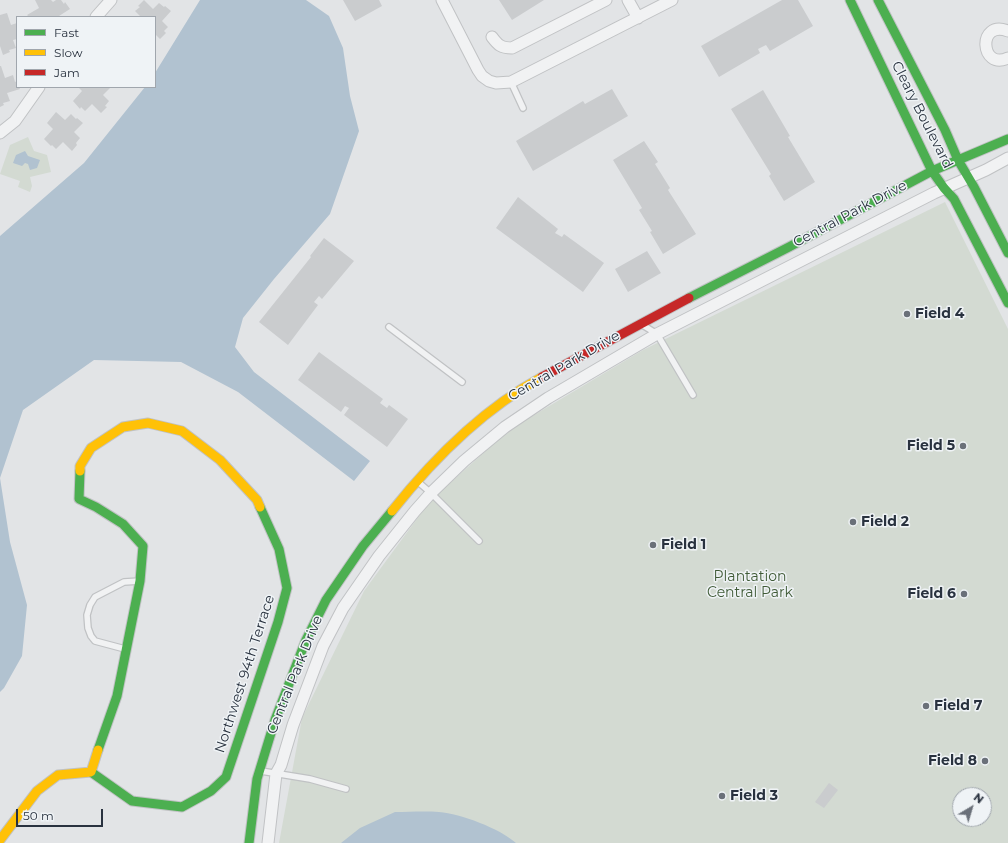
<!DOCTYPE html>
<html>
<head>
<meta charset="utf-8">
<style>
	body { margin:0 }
	#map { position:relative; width:1008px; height:843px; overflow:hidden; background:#e2e4e6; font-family:Montserrat,sans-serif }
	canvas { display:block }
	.legend { position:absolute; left:16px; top:16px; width:140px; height:72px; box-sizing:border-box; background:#eff3f6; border:1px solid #a0a6ad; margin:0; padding:5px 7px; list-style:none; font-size:12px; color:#29323f }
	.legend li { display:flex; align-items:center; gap:8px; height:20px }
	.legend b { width:20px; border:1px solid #a0a6ad }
	.north { position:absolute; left:952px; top:787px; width:40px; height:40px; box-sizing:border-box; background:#eff3f6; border:1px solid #a0a6ad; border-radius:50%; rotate:38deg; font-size:11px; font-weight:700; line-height:16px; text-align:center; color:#29323f }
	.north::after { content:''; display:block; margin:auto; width:14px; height:18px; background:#6a7079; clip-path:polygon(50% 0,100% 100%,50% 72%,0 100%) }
	.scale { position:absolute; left:16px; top:809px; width:87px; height:18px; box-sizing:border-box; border:2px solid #29323f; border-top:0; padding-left:5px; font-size:12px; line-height:14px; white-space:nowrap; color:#29323f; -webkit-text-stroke:3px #eff3f6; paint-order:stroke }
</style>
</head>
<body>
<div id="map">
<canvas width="1008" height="843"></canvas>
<ul class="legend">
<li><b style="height:5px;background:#4caf50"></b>Fast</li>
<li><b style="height:5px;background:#ffc107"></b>Slow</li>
<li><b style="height:5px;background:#c62828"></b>Jam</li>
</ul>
<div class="north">N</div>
<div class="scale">50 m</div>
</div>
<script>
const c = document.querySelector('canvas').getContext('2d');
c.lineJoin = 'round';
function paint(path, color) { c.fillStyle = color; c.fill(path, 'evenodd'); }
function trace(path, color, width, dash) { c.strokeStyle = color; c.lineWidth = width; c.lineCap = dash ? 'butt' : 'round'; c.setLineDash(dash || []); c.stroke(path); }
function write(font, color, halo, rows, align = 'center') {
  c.font = font + ' Montserrat,sans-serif'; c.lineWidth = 3; c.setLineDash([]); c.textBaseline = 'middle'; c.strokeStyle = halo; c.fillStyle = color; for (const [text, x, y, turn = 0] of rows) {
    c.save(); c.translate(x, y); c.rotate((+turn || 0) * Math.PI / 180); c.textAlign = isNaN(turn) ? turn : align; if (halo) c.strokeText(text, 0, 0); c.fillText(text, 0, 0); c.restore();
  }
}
const green = new Path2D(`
	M28,137l6,14 13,4 4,17 -21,5 2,9 -2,6 -12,-5 2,-6 -20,-7 10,-29z
	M945,202l63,127v514h-729l23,-125 62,-127 66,-90 79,-71 134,-80zM960,795h24v24h-24z`);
const water = new Path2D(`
	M200,0h106l23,16 14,32 7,48 9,35 -29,83 -56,65 -31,39 -8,29 19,25 116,89 -16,20 -116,-89 -57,-30 -87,-2 -71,50 -23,68 10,64 17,63 -5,51 -18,32 -4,4v-456l84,-73 61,-76h10v-14z
	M25,151l3,5 12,4 -3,8 -7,2 -2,-6 -3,-1 -3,3 -9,-3 3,-8z
	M395,812c14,0 29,-1 44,0 22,2 60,16 77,31h-175l19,-15z`);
const building = new Path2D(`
	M35,0h16l2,2 3,-2h5l3,4 1,-2 5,7 -11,7v1h-30l-2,-2 12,-7z
	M144,0l9,9 6,-6 5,4 1,-1 6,5 -9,10 6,6 -4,4 2,2 -6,6 -5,-5v-17h-14l-6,-6 5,-4 -2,-1z
	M343,0h36l3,6 -27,15z
	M499,0h45l-32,20z
	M782,0h16l15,26 -43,25 -4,-6 -8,4 2,4 -41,24 -18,-31z
	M7,13l4,12 6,-2v16l-4,1 3,8 -7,2 1,2 -7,3 -3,-9v-31z
	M0,66h1l4,12 8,-3 2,7 2,-1v6h2l1,2 -13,4 3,8 -7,2 1,2 -4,2z
	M78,87h33l-8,8 6,6 -4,5 2,1 -6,6 -9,-9 -7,7 -4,-4 -1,2 -7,-8 9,-10z
	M612,89l16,27 -95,55 -17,-30 67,-40 2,3z
	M763,90l27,46 -2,1 27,45 -31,19 -15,-25 2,-2 -40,-65z
	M56,112l9,8 6,-6 5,5 1,-1 6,5 -9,9 6,6 -4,5 1,2 -5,6 -9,-9 -7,7 -4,-4 -1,1 -7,-7 9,-10 -6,-6z
	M644,141l14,21 -3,2 15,24 -2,2 28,44 -33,20 -13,-22 2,-1 -13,-21 3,-2 -29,-48z
	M518,197l40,32 -3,4 7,4 2,-3 40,29 -21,29 -87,-64z
	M324,238l30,23 -32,38 -3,-3 -5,6 4,3 -30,40 -29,-23 52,-65 -1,-1z
	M647,251l14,22 -33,19 -13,-23z
	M319,352l64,47 -3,4 7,5 2,-3 19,14 -21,28 -43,-32 5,-7 -4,-2 -4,6 -43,-32z
	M829,783l9,7 -14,18 -9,-6z`);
const lane = new Path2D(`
	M511,82l12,26
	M641,324l16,10 36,61
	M389,327l73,55
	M417,481l14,12 48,48
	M125,649l-30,-8 -4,-5 -3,-8 -1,-13 3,-10 5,-8 29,-15 16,-1
	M261,771l49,8 36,10`);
const street = new Path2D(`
	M442,0l36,70 4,6 7,5 7,2 15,-1 161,-82
	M628,0l10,18
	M96,17l15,-17
	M1008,31c-31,-12 -28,40 0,27
	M492,37c6,8 9,11 20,11l94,-48
	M0,133l15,-12 24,-34
	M268,843l8,-69 5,-9 12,-40 30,-79 20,-38 36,-52 36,-45 16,-18 33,-32 41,-34 43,-29 109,-64 277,-141 52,-23 22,-12`);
const fast = new Path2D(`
	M850,0l82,171 12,17 10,11 54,104
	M878,0l67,130 13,30 16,27 34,66
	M689,298l100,-51 143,-76 76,-32
	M80,471l-1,28 17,8 27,17 20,22 -3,35 -23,115 -19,54
	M91,772l41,29 50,6 29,-16 15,-14 52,-155 9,-34 -8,-39 -19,-42
	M249,843l8,-64 18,-59 31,-80 20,-40 37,-54 29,-35`);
const slow = new Path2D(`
	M80,471v-5l11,-18 32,-21 25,-4 34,8 38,29 37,40 3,7
	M392,511c42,-53 91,-102 150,-134
	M0,840l37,-49 21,-16 33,-3 7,-22`);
const jam = new Path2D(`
	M542,377l147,-79`);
const markers = [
	[907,314,4,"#6a7079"],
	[963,446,4,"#6a7079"],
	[853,522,4,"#6a7079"],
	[653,545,4,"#6a7079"],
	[964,594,4,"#6a7079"],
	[926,706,4,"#6a7079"],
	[985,761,4,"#6a7079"],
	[722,796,4,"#6a7079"]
];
const streetNames = [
	["Cleary Boulevard",922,115,63],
	["Central Park Drive",850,214,-28],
	["Central Park Drive",564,366,-30],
	["Northwest 94th Terrace",245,674,-72],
	["Central Park Drive",295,675,-68]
];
const poiNames = [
	["Field 4",915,314],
	["Field 5",955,446,"right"],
	["Field 2",861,522],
	["Field 1",661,545],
	["Field 6",956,594,"right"],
	["Field 7",934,706],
	["Field 8",977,761,"right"],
	["Field 3",730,796]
];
const parkNames = [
	["Plantation",750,577],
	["Central Park",750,593]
];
paint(green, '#d3dad2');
paint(water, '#b1c2d0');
paint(building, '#caccce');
trace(lane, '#c0c2c4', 8);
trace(street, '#c0c2c4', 13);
trace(fast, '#c0c2c4', 11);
trace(slow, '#c0c2c4', 11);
trace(jam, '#c0c2c4', 11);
trace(lane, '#f1f2f3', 5.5);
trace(street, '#f1f2f3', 11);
trace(fast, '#4caf50', 9);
trace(slow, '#ffc107', 9);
trace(jam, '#c62828', 9);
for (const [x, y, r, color] of markers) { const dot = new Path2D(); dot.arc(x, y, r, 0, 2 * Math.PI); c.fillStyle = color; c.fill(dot); trace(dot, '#eff3f6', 1.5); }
write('14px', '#29323f', '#eff3f6', streetNames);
write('bold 14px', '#29323f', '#eff3f6', poiNames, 'left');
write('14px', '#405b37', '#eff3f6', parkNames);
</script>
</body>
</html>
